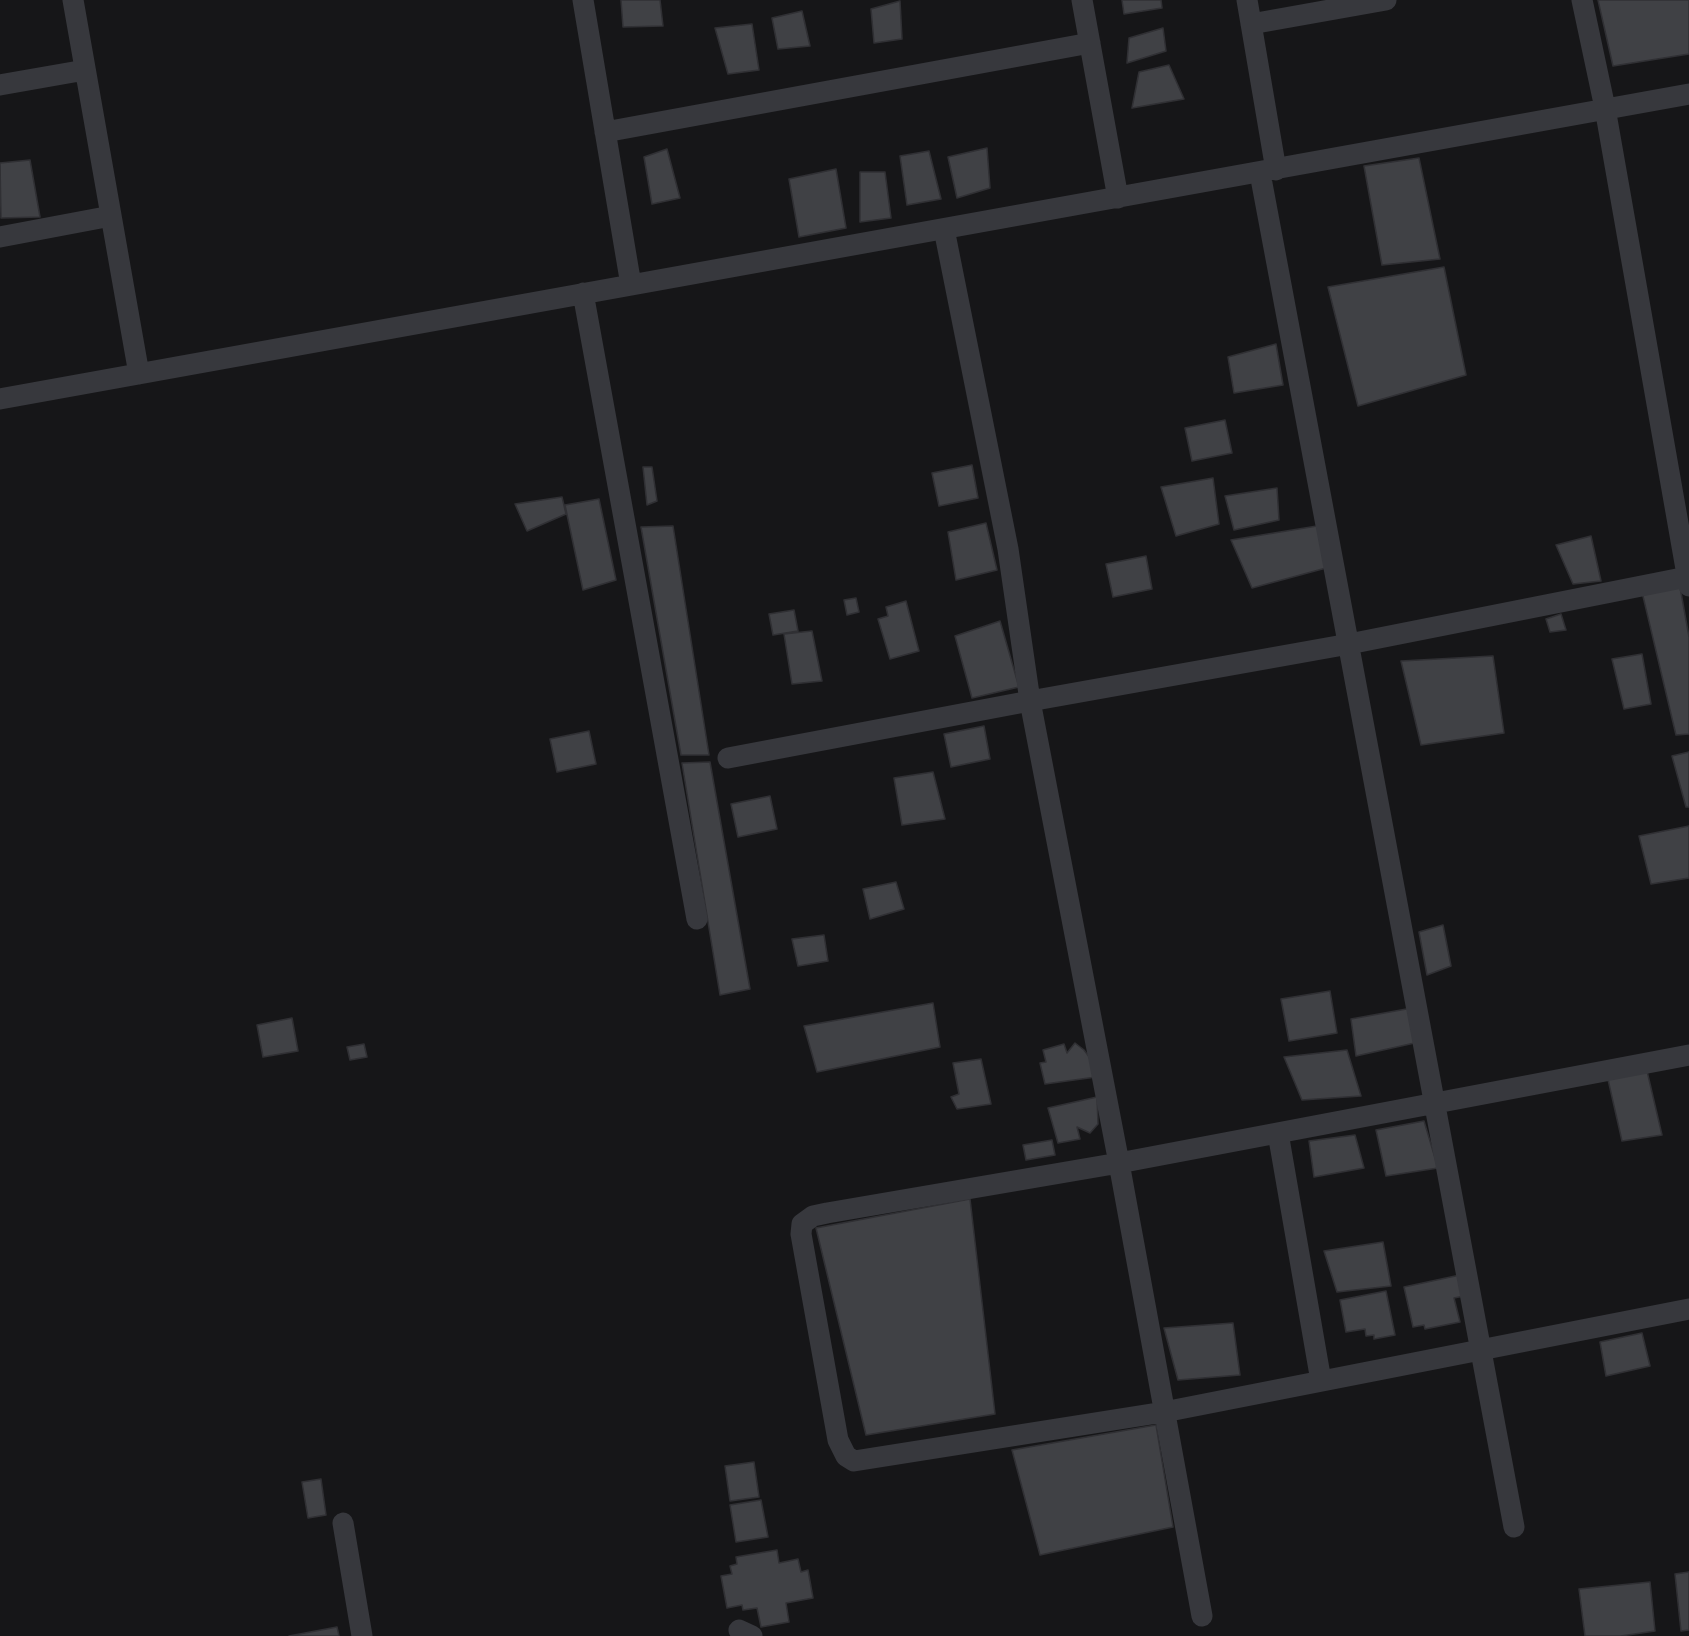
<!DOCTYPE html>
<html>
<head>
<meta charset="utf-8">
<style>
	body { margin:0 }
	canvas { display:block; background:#161618 }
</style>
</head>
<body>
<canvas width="1689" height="1636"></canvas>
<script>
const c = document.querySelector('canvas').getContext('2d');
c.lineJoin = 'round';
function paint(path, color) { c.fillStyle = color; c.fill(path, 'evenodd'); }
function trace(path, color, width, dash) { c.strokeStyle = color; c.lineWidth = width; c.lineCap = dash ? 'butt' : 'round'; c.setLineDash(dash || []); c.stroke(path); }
const building = new Path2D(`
	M621,0h39l3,26 -40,1z
	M1122,0h39l1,8 -38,6z
	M1598,0h91v54l-76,12z
	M900,1l2,38 -28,4 -3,-34z
	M802,11l8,35 -32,3 -6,-31z
	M752,24l7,46 -31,4 -13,-46z
	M1163,28l3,23 -39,12 2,-25z
	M1169,65l15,34 -52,9 7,-36z
	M987,148l3,40 -33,10 -9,-41z
	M667,149l13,49 -28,6 -8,-47z
	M929,151l12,48 -34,6 -7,-49z
	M1419,158l21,101 -58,6 -18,-99z
	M30,160l10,57 -39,1 -1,-55z
	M836,169l10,59 -47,9 -10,-58z
	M860,172h25l6,46 -31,4z
	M1444,267l22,108 -108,31 -30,-119z
	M1276,344l7,41 -49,8 -6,-36z
	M1225,420l7,33 -40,8 -7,-33z
	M972,465l6,33 -39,8 -7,-33z
	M643,467h9l5,34 -10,4z
	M1213,478l6,46 -43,12 -15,-49z
	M1277,488l2,32 -45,10 -9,-34z
	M562,497l4,17 -39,17 -12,-27z
	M599,499l17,81 -33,10 -18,-85z
	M986,523l11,47 -41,10 -8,-48z
	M673,526l36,229h-28l-40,-228z
	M1317,526l9,42 -74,20 -21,-48z
	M1591,536l10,45 -28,3 -17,-39z
	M1146,556l6,33 -39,8 -7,-33z
	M1680,587l9,50v97l-13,1 -34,-143z
	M856,598l3,14 -12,3 -3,-15z
	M906,601l13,50 -29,8 -12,-40 10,-3 -2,-9z
	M794,610l4,21 -25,4 -4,-21z
	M1561,614l5,16 -16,2 -4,-13z
	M1000,621l19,66 -47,11 -17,-62z
	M812,631l10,50 -30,3 -8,-50z
	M1642,654l9,50 -27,5 -12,-50z
	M1493,656l11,77 -83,12 -20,-84z
	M984,726l6,33 -39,8 -7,-33z
	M589,731l7,33 -39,8 -7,-33z
	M1689,752v55h-3l-14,-51z
	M710,762l40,227 -30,6 -38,-232z
	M933,772l12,47 -43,6 -8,-47z
	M770,796l7,33 -39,8 -7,-33z
	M1689,826v52l-38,6 -12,-48z
	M896,882l8,27 -34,10 -7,-30z
	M1443,925l8,41 -24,9 -8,-43z
	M824,935l4,26 -30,5 -6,-27z
	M1330,991l7,42 -48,8 -8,-42z
	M933,1003l7,44 -123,25 -13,-46z
	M1412,1008l7,34 -63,14 -5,-37z
	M292,1018l6,33 -35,6 -6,-32z
	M1075,1043l9,7 6,8 6,19 -51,7 -5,-21 6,-1 -3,-12 21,-6 3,9z
	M364,1044l3,13 -17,3 -3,-13z
	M1347,1050l14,46 -59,4 -18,-43z
	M981,1059l10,45 -34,5 -6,-12 8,-3 -6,-31z
	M1647,1071l15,64 -40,6 -15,-66z
	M1097,1097l1,27 -8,9 -13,-6 3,12 -22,4 -10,-35z
	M1424,1121l14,47 -52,8 -10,-46z
	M1355,1135l9,33 -50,9 -5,-36z
	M1052,1140l3,15 -29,5 -3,-15z
	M970,1199l25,215 -129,21 -50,-207z
	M1383,1242l8,44 -54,6 -13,-41z
	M1460,1275l4,21 -10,2 6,24 -35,7 -1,-4 -11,2 -9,-40z
	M1386,1291l9,44 -21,4v-4l-8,1 -1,-7 -19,3 -6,-32z
	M1233,1323l7,52 -62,5 -14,-52z
	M1642,1333l8,33 -44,10 -6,-34z
	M1156,1425l17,102 -133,28 -28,-105z
	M754,1462l5,35 -29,4 -5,-35z
	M321,1479l5,36 -18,3 -6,-36z
	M761,1500l7,37 -32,5 -6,-37z
	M777,1550l2,13 19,-4 3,13 7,-2 5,28 -27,5 3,19 -28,5 -4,-19 -14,2 -1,-5 -15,3 -6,-32 11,-2 -2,-8 7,-2 -1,-7z
	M1689,1572v58l-8,1 -6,-57z
	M1650,1582l5,49 -34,5h-36l-6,-47z
	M337,1627l2,9h-50z`);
const minor = new Path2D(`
	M73,0l66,374
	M583,0l48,285
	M1082,0l36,198
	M1247,0l29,170
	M1582,0l23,108 84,478
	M1251,24l135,-24
	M0,85l85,-15
	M605,132l485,-89
	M1260,173l254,1354
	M944,229l64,320 22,152 89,462 83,453
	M0,237l111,-21
	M583,293l114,626
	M0,399l1689,-305
	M728,758l302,-57 319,-57 338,-67
	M1689,1055l-570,108 -292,50 -14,3 -11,8 -1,10 37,206 8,16 8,5 310,-49 525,-103
	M1278,1133l43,248
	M343,1523l19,113
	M739,1630l13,6`);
paint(building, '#404145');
trace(building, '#303034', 1.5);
trace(minor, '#37383d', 21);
</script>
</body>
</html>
